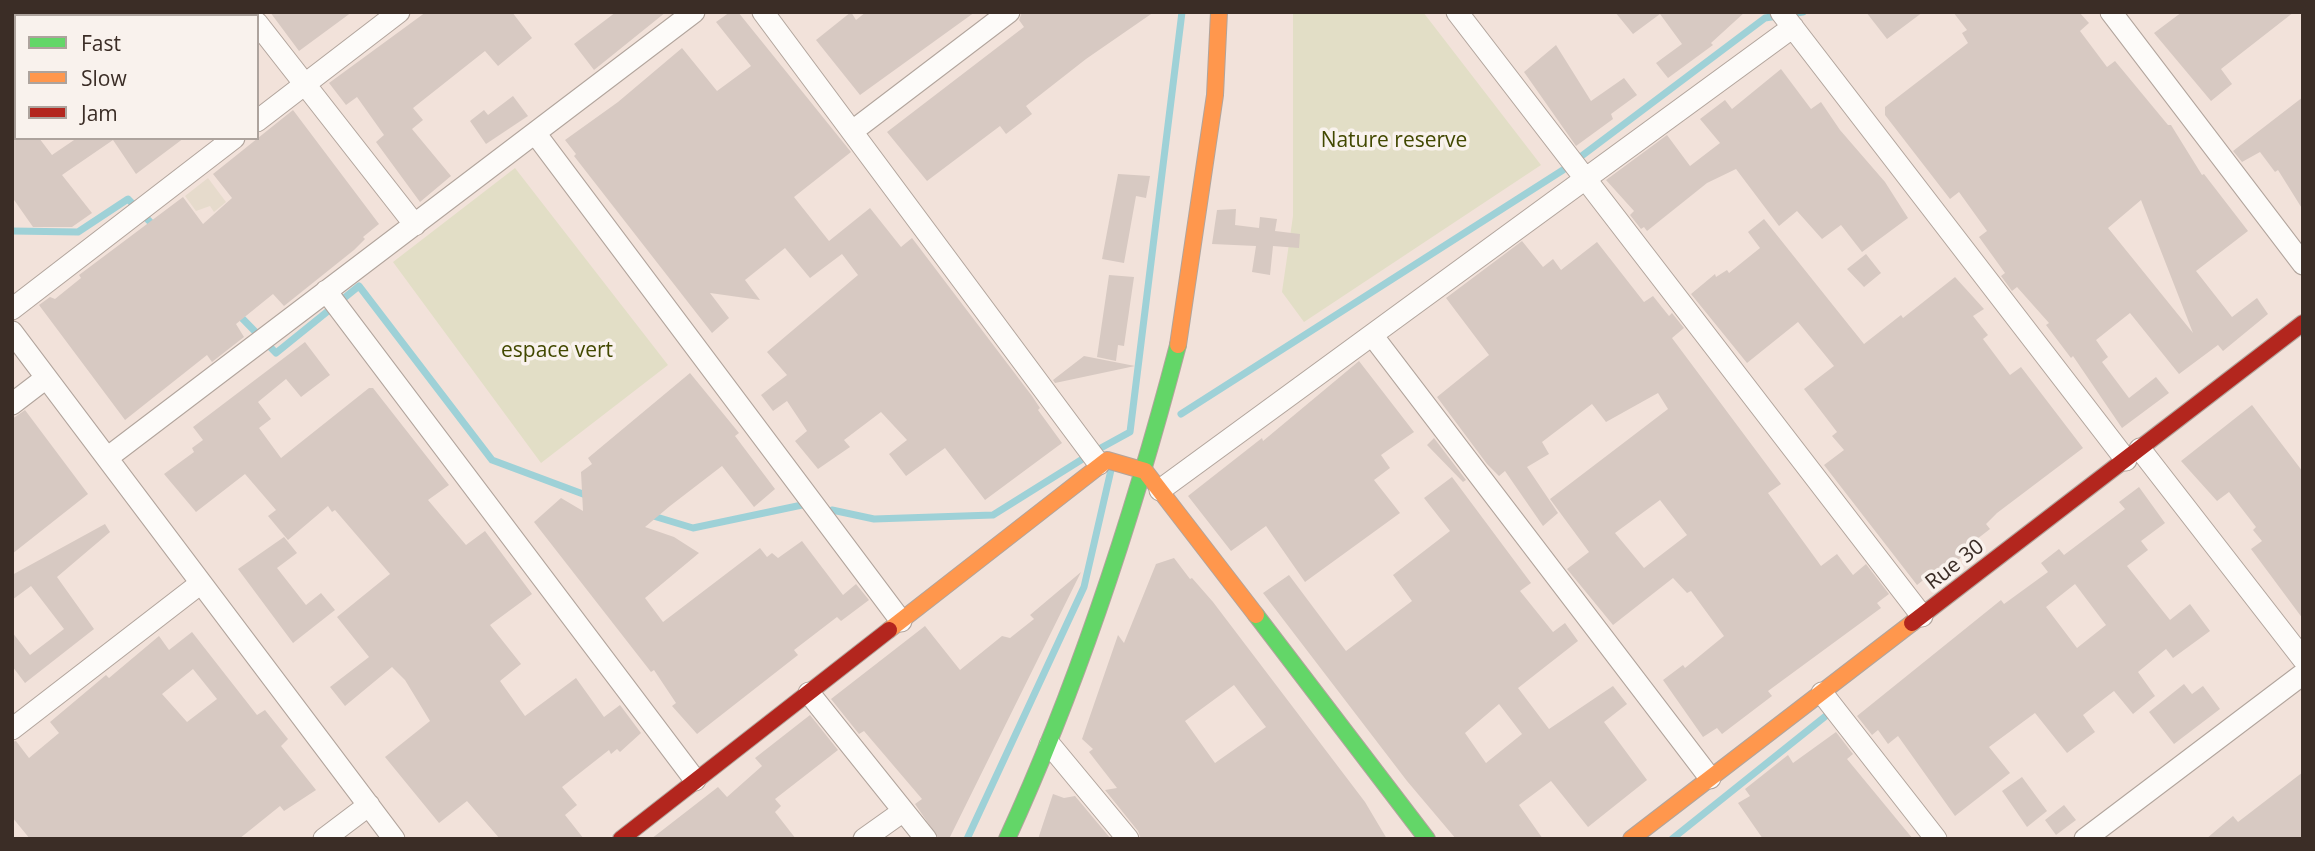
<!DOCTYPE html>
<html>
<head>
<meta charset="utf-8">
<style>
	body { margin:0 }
	#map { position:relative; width:2315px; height:851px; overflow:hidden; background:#f2e2da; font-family:"Open Sans",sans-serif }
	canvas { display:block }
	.frame { position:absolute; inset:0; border:14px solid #3b2d26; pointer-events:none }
	.legend { position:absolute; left:14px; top:14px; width:245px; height:126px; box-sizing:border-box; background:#f9f2ed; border:2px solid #ada39d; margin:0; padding:9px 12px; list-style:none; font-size:21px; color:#3b2d26 }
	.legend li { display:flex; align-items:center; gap:14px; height:35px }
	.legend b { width:35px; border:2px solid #ada39d }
</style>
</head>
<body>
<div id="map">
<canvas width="2315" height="851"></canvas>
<div class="frame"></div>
<ul class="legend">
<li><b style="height:9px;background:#63d668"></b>Fast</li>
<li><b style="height:9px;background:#ff974d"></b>Slow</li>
<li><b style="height:9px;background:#b3261e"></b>Jam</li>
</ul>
</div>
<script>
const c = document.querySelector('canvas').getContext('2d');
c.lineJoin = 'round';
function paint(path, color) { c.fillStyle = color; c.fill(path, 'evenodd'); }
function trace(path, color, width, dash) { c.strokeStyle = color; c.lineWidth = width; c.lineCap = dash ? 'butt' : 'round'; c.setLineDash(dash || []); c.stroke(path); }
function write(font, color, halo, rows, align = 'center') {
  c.font = font + ' "Open Sans",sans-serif'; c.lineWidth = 7; c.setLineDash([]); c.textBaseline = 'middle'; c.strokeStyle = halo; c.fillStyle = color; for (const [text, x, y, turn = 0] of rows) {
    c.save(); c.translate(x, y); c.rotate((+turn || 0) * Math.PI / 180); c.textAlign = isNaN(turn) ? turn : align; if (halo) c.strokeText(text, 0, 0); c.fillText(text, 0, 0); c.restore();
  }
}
const industrial = new Path2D(`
	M208,178l18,24 -12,10 -4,-6 -14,5 -11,-15z`);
const green = new Path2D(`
	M1293,12h130l118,153 -237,157 -22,-30 11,-76z
	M515,168l153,197 -127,98 -148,-201z`);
const stream = new Path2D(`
	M12,231l66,1 50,-33 28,29
	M236,312l40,41 83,-67 133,174 99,37
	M1181,414l382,-244 202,-152 38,-6
	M1099,449l31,-17 52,-420
	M832,510l42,9 119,-4 96,-60
	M650,515l43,13 109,-23
	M967,839l117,-252 27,-117
	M1672,839l160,-128`);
const building = new Path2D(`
	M270,12h82l-53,39z
	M426,12h86l20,26 -34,28 -13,-15 -72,57 10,12 -11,9 39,47 -31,26 -44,-60 8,-7 -27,-38 -11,8 -17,-22z
	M616,12h50l-72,58 -20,-26z
	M730,12h8l113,140 -57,45 35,44 41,-33 31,39 11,-9 120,158 8,12 -2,2 24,33 -77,57 -40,-52 -39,28 -17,-22 18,-14 -26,-28 -37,28 6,7 -32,22 -23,-28 12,-10 -20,-30 -14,10 -12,-16 26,-20 -20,-23 91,-77 -16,-21 -32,24 -25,-30 -40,32 15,20 -50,-7 19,25 -17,15 -138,-177 2,-2 -11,-14 53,-38 64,-54 35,43 34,-25 -35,-44z
	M851,12l5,8 10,-8h109l-115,83 -44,-55z
	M1022,12h132l-68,47 -60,47 6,8 -26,20 -6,-8 -73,55 -40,-49 137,-105 -5,-7z
	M1615,12h130l-34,31 2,2 -45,33 -12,-15 26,-19 -22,-30 -27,20z
	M1866,12h57l-36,27z
	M1953,12h126l10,11 -9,8 27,36 8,-6 53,64h3l31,50 2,-1 44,57 -52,40 36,46 25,-19 11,16 -45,37 -5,-6 -39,29 -49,-61 -34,27 12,17 -6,5 27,36 27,-21 13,16 -47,35 -49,-72 -2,2 -25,-33 3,-2 -32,-36 -5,4 -11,-15 4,-3 -26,-36 8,-6 -28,-39 -9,7 -65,-84v-8l83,-64 -6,-10 5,-3zM2141,200l52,133 -85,-105z
	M2182,12h112l-73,57 11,15 -21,17 -57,-68z
	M1556,45l35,56 33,-23 13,17 -26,19 2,5 -37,27 -52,-74z
	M1781,69l30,40 10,-7 19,28 45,52 23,36 -46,34 -21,-27 -19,14 -25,-28 -18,15 -43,-57 -29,14 -60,48 -3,-4 -3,2 -11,-14 4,-4 -28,-31 61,-45 23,31 30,-23 -20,-24 25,-19 7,9z
	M513,96l15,20 -42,28 -16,-23 14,-11 4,5z
	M2303,97v113l-25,-40 -3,2 -15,-20 -18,10 -9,-11z
	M293,110l86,114 -16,13 2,2 -11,11 -70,56 -11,-12 -37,30 8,13 -32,25 -5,-7 -82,65 -86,-115 11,-8 5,2 26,-21 -2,-3 104,-78 20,27 29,-26 -19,-24z
	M12,138h27l13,17 25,-17h107l-48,36 -23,-34 -51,35 30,38 -20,14h-39l-21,-30z
	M1118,174l32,2 -4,22 -10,-2 -12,67 -22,-4z
	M1236,209l-1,16 24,3 1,-11 17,2 -2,12 25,3 -1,14 -26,-2 -3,29 -18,-3 4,-26 -44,-2 5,-34z
	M1764,219l100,125 37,-29 2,3 52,-41 29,32 -11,7 15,19 -5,4 27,36 11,-8 62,81 -86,65 -11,11 4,5 -22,17 3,4 -32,24 -3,-4 -19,15 -93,-120 20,-15 -12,-14 5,-4 -33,-43 30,-23 -36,-44 -51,41 -56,-69 24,-20 1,3 11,-7 2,3 31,-25 -12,-16z
	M1522,241l21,26 10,-8 8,11 36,-28 47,60 9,-6 16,20 3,-3 12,15 -12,10 109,146 -13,9 53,73 16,-12 16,21 13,-11 23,30 -12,9 4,5 -113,83 4,5 -50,38 -5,-6 -14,9 -40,-57 20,-15 2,3 39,-32 -33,-45 -4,2 -14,-15 -60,47 -46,-56 22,-17 -39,-53 118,-90 -10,-16 -52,29 -14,-18 -50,38 7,12 -22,13 31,46 -15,13 -38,-55 -6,5 -12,-12 -50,-67 52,-42 -43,-57zM1660,500l27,35 -43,33 -29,-35z
	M1866,254l15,19 -17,14 -17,-18z
	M1109,275l25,2 -10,69 -6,-1 -2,16 -19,-4z
	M305,342l25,33 -29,22 -15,-18 -28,23 13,17 -12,9 22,30 88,-70h4l76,97 -21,15 38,45 19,-14 47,63 -42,31 31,39 -21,17 25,35 51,-38 28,39 16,-12 21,28 -21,19 -3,-3 -6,5 -2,-4 -47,37 15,18 -12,10 19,24h-84l-33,-38 -28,22 -54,-66 45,-36 -25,-41 -13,-13 -47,39 -15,-19 39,-30 -32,-40 53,-43 -55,-64 -3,2 -4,-6 -40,34 -20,-24 8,-6 -31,-36 -49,38 -32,-38 30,-22 -2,-4 11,-8 -10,-13z
	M1084,356l51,10 -80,17 -2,-3z
	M1359,361l55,71 -33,23 9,13 -16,12 26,33 -95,69 -39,-56 -35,25 -43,-55 74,-58 1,3z
	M690,373l49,60 -4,3 40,53 -21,18 -32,-41 -52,40 -25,21 29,10 25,16 -54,45 18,24 97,-74 7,9 5,-4 6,5 24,-17 41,54 13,-11 13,16 -28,21 -4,-4 -43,33 4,5 -101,79 -25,-28 4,-3 -22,-33 -3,2 -117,-150 27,-24 22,13 -2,-39 11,-8 -4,-6z
	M2252,405l51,67v147l-52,-70 11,-8 -9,-11 3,-3 -27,-35 -12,9 -36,-40z
	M25,410l63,84 -76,60v-135z
	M1434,438l32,42 -3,2 -36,-37z
	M1452,477l79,106 -11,8 33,41 12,-9 13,18 -60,47 31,41 64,-43 14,18 -23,18 43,58 -59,47 -37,-46 -32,24 24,34h-87l-49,-58 -144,-188 26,-18 57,76 66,-50 -19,-26 57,-44 -26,-33zM1499,704l23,30 -36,29 -21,-30z
	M2139,487l26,36 -24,18 7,9 -21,16 43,54 20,-16 20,27 -37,27 -7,-9 -28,23 17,24 -22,18 -19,-23 -31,24 12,17 -28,21 -32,-40 -46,34 21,26 -55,43 -57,-80 -10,8 -10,-14 -6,5 -15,-19 144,-116 3,4 44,-32 -7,-9 18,-14 5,6 61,-46 -6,-7zM2075,584l31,41 -29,23 -31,-41z
	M105,524l5,8 -53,45 37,52 -69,54 -13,-17v-34l18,23 34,-26 -33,-43 -19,14v-25z
	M284,537l13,16 -20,15 29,37 15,-12 14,17 -42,33 -55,-74z
	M1174,558l16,21 2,-1 21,24 152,200 22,37h-246l-3,-8 -33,-41 12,-2 -28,-36 4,-3 -11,-10 36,-104 6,8 32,-79zM1234,685l32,42 -51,36 -30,-42z
	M1081,572l-132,267h-10l-24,-35 7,-5 -58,-68 -5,3 -28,-35 94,-73 35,44 42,-34 8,2 24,-19 -4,-4z
	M192,632l65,83 8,-5 23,29 -7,7 35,44 -32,21 -4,-5 -41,33h-209l-18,-22v-75l4,-1 13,17 30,-25 -9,-11 56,-47 3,3 50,-42 10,14zM193,669l24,30 -30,23 -25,-28z
	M2184,684l8,10 11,-8 17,23 -46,35 -25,-32z
	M810,715l28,35 -63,49 6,7 -6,6 21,27h-145l67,-52 9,10 35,-31 -7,-8z
	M1836,732l17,22 -6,5 66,80h-150l-25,-36 12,-7 -5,-7 43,-34 5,8z
	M2303,772v67h-97l27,-23 5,6z
	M2022,777l25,34 -20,16 -25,-36z
	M1053,794l11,4 11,-2 36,43h-73z
	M2064,805l12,15 -20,15 -11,-15z`);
const street = new Path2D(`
	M763,12l336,452
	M1457,12l465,604
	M1781,12l345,448
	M2111,12l192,252
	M79,16l4,-4
	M257,23l158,202
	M12,66l4,-2
	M257,121l142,-109
	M854,130l155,-118
	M535,133l366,488
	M326,291l369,489
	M12,309l222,-171
	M12,332l382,507
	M1372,335l338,443
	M12,404l34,-26
	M2140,449l163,210
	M107,458l587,-446
	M1160,490l633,-463
	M809,693l117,146
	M1822,693l114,146
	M12,729l189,-146
	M1050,745l78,94
	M324,839l45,-34
	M864,839l38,-27
	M2085,839l218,-165`);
const fast = new Path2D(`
	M1256,615l171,224
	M1007,839c73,-159 127,-326 171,-494`);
const slow = new Path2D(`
	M1178,345l37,-250 4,-83
	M889,630l218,-170 38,11 111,144
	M1631,839l281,-216`);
const jam = new Path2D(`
	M1912,623l391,-300
	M621,839l268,-209`);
const parkNames = [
	["Nature reserve",1394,141],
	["espace vert",557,351]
];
const streetNames = [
	["Rue 30",1955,565,-38]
];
paint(industrial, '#e6dbcc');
paint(green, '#e2dec6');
trace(stream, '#9ed1d7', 7);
paint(building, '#d7c9c2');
trace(street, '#b1a49c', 23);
trace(fast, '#b1a49c', 18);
trace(slow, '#b1a49c', 18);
trace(jam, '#b1a49c', 18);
trace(street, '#fdfbf9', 21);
trace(fast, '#63d668', 16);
trace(slow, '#ff974d', 16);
trace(jam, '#b3261e', 16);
write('21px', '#424800', '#f9f2ed', parkNames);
write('21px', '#3b2d26', '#f9f2ed', streetNames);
</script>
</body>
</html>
